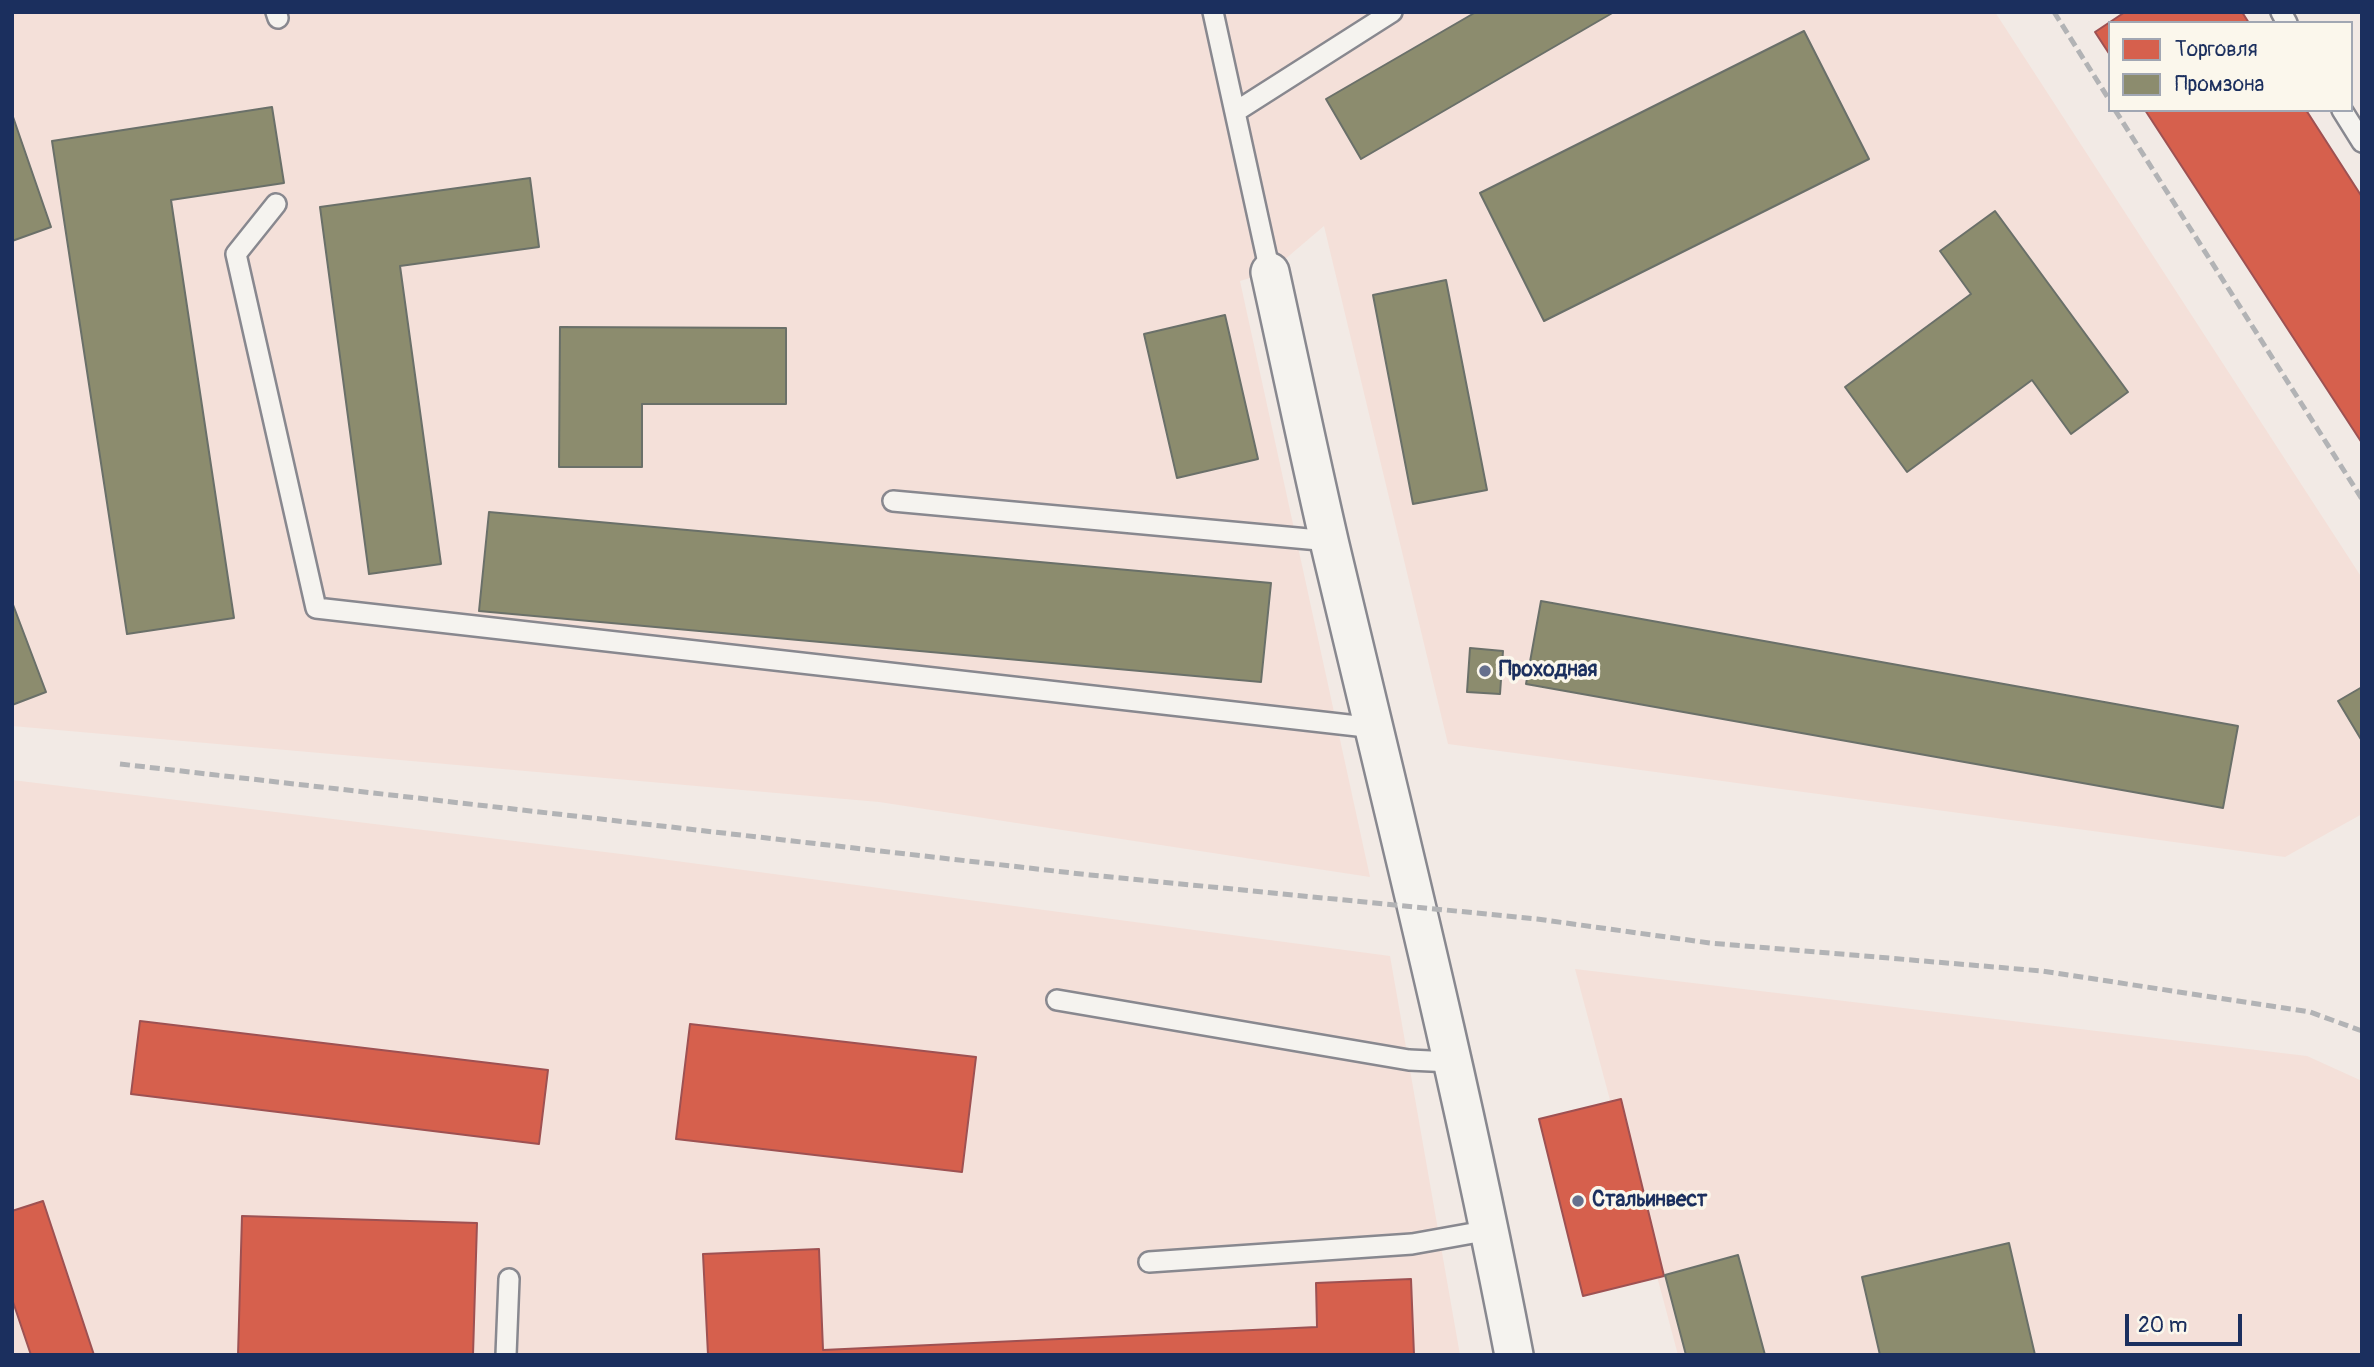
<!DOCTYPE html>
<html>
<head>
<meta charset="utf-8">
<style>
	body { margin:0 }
	#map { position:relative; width:2374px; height:1367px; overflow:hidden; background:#f2eae5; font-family:Pangolin,sans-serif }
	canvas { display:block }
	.frame { position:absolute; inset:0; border:14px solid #1b2f5e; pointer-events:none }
	.legend { position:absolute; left:2108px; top:21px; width:245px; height:91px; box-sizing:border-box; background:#fbf7ec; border:2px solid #a1a7b3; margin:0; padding:9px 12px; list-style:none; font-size:21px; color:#1b2f5e }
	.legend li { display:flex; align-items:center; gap:14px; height:35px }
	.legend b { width:35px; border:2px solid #a1a7b3 }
	.scale { position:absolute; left:2125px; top:1314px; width:117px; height:32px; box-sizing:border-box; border:4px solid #1b2f5e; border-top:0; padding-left:9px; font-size:21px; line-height:24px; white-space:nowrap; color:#1b2f5e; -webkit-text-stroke:5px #fbf7ec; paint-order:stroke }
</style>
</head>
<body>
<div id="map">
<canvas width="2374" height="1367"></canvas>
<div class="frame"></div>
<ul class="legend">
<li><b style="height:19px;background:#d6604d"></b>Торговля</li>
<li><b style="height:19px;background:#8c8c6e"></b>Промзона</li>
</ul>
<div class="scale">20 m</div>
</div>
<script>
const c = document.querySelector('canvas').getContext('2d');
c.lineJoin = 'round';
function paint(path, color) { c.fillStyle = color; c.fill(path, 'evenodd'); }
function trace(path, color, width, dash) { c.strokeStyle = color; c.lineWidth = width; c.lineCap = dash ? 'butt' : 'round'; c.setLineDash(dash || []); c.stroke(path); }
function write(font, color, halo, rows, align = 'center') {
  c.font = font + ' Pangolin,sans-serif'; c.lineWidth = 7; c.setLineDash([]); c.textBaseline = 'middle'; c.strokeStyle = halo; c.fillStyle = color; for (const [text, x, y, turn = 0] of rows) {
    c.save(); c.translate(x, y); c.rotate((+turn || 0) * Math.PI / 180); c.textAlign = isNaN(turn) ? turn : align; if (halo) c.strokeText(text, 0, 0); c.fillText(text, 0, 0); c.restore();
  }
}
const built = new Path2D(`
	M12,12h1983l367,566v236l-77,43 -837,-113 -124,-518 -54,46 -30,9 130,596 -491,-75 -867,-76z
	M12,780l634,77 744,99 70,399h-1448z
	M1575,969l732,87 55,25v274h-684z`);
const shops = new Path2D(`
	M2125,12h117l7,11h-139v32l-15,-23z
	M2145,110h161l56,87v246z
	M140,1021l408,49 -9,74 -408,-50z
	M690,1024l286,33 -14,115 -286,-33z
	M1621,1099l43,177 -81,20 -44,-177z
	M43,1201l51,154h-63l-19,-56v-88z
	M242,1216l235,7 -4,132h-235z
	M819,1249l4,101 494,-23 -1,-44 95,-4 3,76h-706l-5,-101z`);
const industry = new Path2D(`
	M1476,12h138l-253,147 -35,-60z
	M1804,31l65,128 -325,162 -64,-128z
	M272,107l12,76 -113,17 63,418 -107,16 -75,-493z
	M12,114l39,113 -39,14z
	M530,178l9,69 -139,19 41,298 -72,10 -49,-367z
	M1995,211l133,181 -57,42 -39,-54 -125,92 -62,-85 126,-93 -31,-43z
	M1446,280l41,210 -74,14 -40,-209z
	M1225,315l33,144 -81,19 -33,-144z
	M560,327l226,1v76h-144v63h-83z
	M489,512l782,71 -10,99 -782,-71z
	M1541,601l697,125 -15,82 -697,-124z
	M12,602l34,90 -34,13z
	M1470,648l33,3 -3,43 -33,-2z
	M2362,687v54l-24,-40z
	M2009,1243l26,112h-155l-18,-78z
	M1738,1255l27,100h-79l-21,-80z`);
const service = new Path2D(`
	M276,12l2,6
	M1213,12l57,260
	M2281,12l6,11
	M2342,110l20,32
	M1235,112l157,-100
	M276,204l-40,50 80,354 1059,120
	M893,501l437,40
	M1057,1000l352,60 43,2
	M1149,1262l263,-18 78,-14
	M506,1355l3,-76`);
const minor = new Path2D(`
	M1270,272c20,91 39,182 60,273 64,269 132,538 184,810`);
const rail = new Path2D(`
	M2054,12l56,89
	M2115,110l247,389
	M120,764l970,111 447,44 173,24 332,28 268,41 52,19`);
const markers = [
	[1485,671,7,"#66708d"],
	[1578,1201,7,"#66708d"]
];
const poiNames = [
	["Проходная",1499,671],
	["Стальинвест",1592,1201]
];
paint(built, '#f4e0d9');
paint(shops, '#d6604d');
trace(shops, '#9e5152', 2);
paint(industry, '#8c8c6e');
trace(industry, '#6a7069', 2);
trace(service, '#88888f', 24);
trace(minor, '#88888f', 42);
trace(service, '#f5f3ef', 19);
trace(minor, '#f5f3ef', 37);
trace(rail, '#b2b3b5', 5, [10, 5]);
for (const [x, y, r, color] of markers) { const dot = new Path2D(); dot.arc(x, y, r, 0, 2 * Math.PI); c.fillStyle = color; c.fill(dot); trace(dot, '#fbf7ec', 2.5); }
write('bold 21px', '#1b2f5e', '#fbf7ec', poiNames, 'left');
</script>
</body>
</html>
